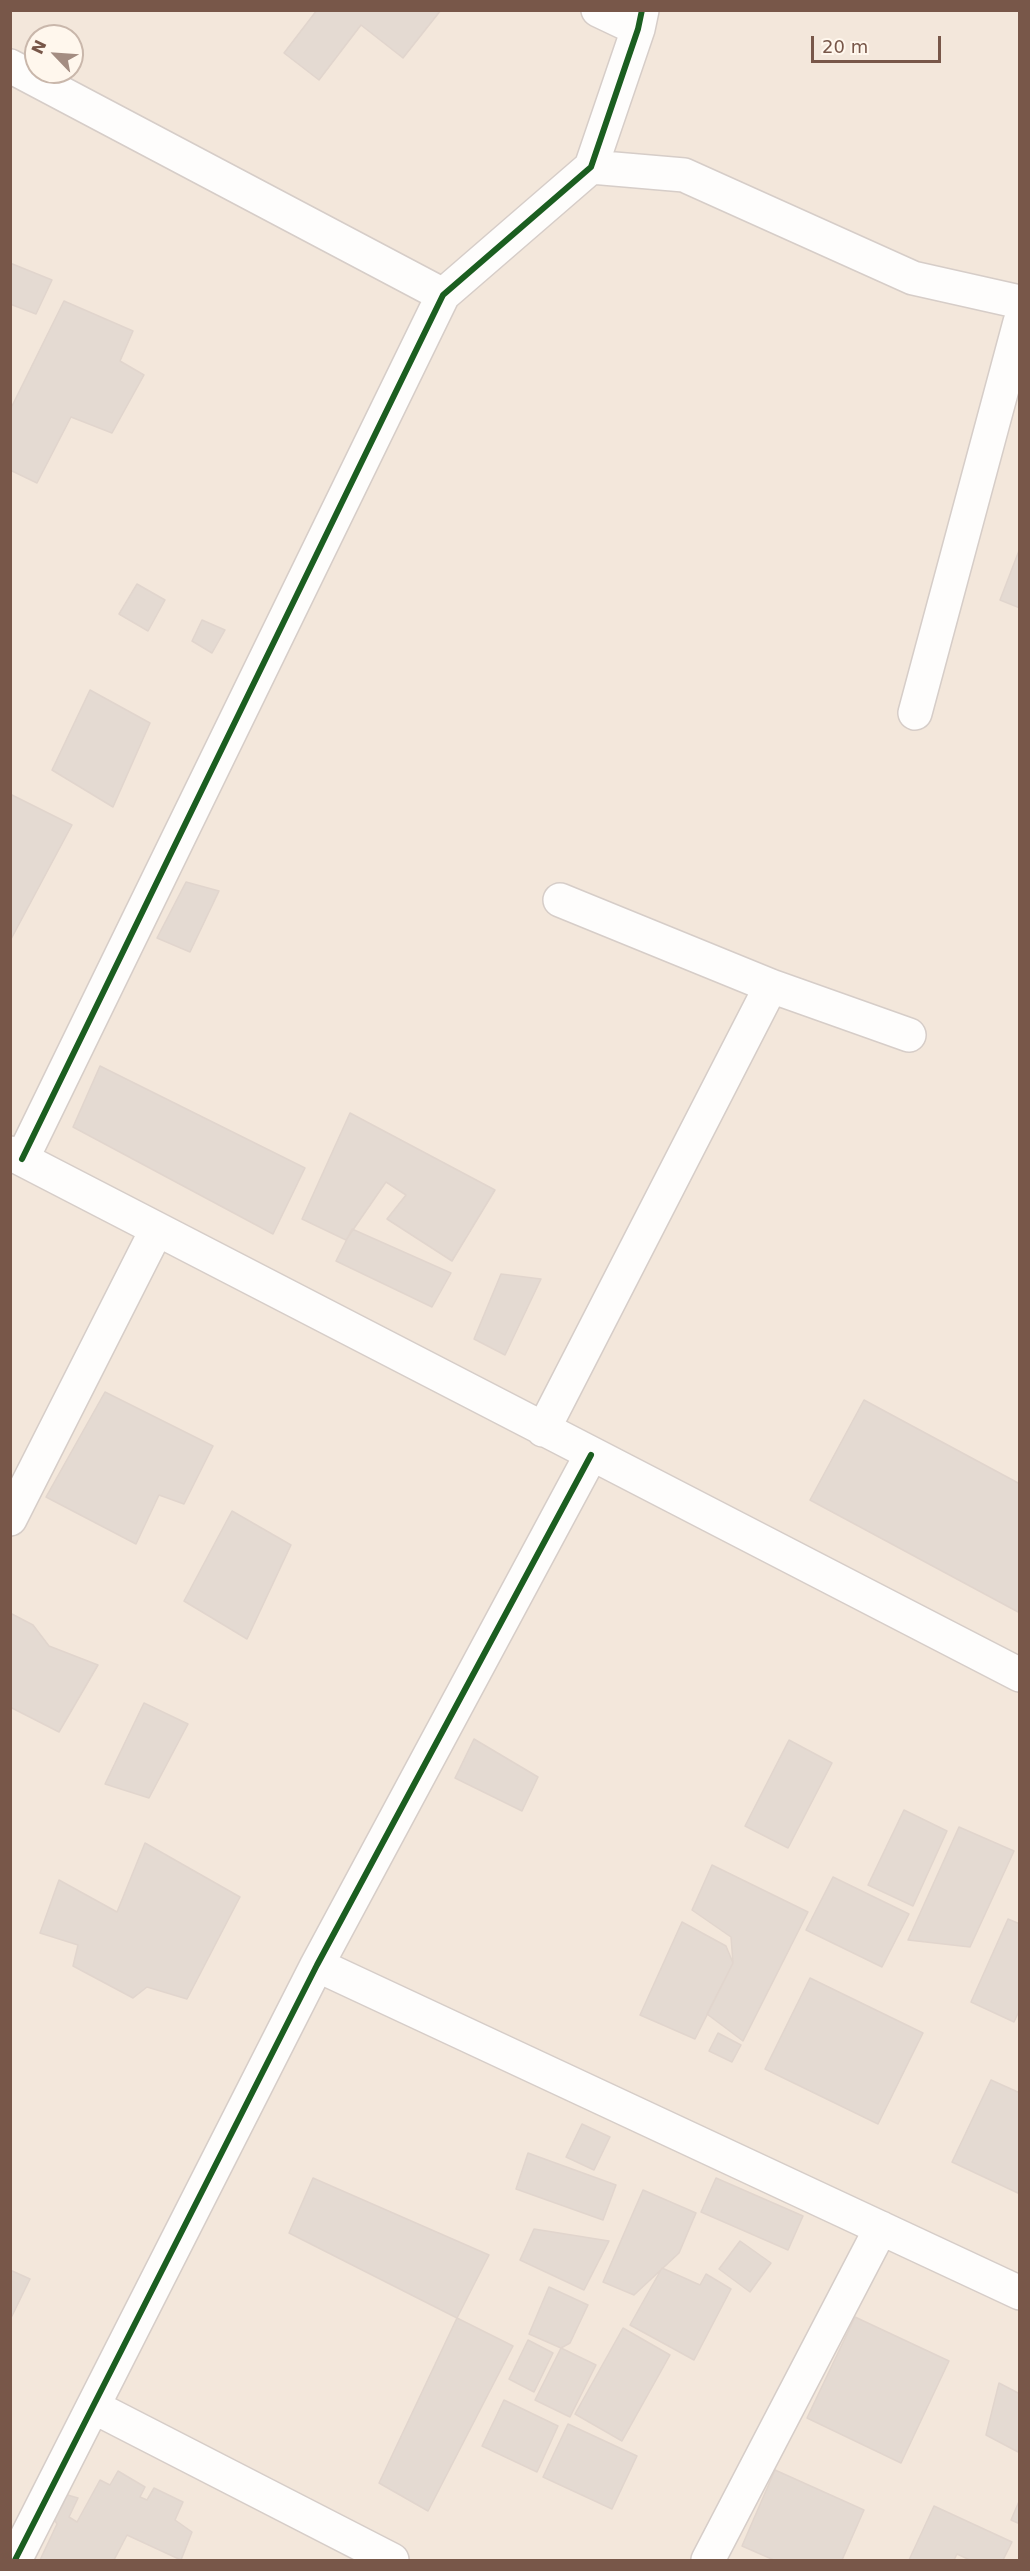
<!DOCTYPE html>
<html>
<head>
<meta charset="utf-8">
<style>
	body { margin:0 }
	#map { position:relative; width:1030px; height:2571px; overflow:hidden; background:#f7f2eb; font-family:"DejaVu Sans",sans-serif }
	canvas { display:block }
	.frame { position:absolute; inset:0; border:12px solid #785749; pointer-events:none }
	.north { position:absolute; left:24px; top:24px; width:60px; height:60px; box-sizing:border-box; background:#fff7ed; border:2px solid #c9b7ab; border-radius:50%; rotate:295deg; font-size:16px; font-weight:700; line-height:24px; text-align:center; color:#785749 }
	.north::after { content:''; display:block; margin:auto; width:21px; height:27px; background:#a48d82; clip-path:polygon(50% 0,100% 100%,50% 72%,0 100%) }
	.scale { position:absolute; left:811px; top:36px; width:130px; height:27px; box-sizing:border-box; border:3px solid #785749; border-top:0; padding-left:8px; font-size:18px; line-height:21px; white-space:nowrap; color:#785749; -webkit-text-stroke:4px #fff7ed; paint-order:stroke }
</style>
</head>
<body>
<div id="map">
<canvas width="1030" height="2571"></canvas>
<div class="frame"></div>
<div class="north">N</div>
<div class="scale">20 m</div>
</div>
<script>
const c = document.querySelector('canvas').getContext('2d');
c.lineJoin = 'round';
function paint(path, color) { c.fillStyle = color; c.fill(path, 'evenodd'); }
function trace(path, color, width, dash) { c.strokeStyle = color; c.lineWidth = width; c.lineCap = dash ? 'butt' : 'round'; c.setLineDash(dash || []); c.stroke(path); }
const residential = new Path2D(`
	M11,11h1008v2549h-1008zM36,36h36v36h-36z`);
const building = new Path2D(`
	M317,10h124l-38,48 -42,-33 -42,55 -35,-27z
	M10,263l42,17 -16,34 -26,-10z
	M64,301l69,30 -13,30 24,14 -32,58 -41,-16 -34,66 -27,-13v-60z
	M1020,548v60l-20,-8z
	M137,584l28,16 -17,31 -29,-17z
	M202,620l23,10 -13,23 -20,-12z
	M90,690l60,33 -37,84 -61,-37z
	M10,794l62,31 -62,116z
	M186,882l33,9 -29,61 -33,-14z
	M100,1066l205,102 -32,66 -200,-107z
	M350,1113l145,77 -43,71 -65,-42 19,-24 -20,-13 -40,58 -44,-21z
	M352,1229l99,44 -19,34 -96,-46z
	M501,1274l40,5 -36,76 -31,-16z
	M105,1392l108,54 -29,58 -25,-9 -23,49 -90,-47z
	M864,1400l156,84v129l-210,-113z
	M232,1511l59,34 -44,94 -63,-38z
	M10,1613l23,12 16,21 49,19 -39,67 -49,-25z
	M144,1703l44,21 -39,74 -44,-14z
	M474,1739l64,38 -16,34 -67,-33z
	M789,1740l43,23 -44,85 -43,-22z
	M904,1810l43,21 -34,75 -45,-21z
	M959,1827l55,24 -44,96 -62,-7z
	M145,1843l95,54 -53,102 -40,-12 -14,11 -60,-32 5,-21 -38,-12 19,-53 58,32z
	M712,1865l96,47 -65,129 -36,-27 26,-51 -2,-26 -39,-27z
	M833,1877l76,37 -27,53 -76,-37z
	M1008,1919l12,5v85l-6,13 -43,-20z
	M682,1922l44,24 7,17 -38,76 -55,-24z
	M810,1978l113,55 -45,91 -113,-55z
	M718,2033l23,12 -9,17 -23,-11z
	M991,2080l29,13v101l-68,-32z
	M582,2124l28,13 -16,33 -28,-13z
	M528,2153l88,32 -13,35 -87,-31z
	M313,2178l176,77 -32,63 -168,-85z
	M716,2178l87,38 -15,34 -87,-38z
	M643,2190l53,23 -17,40 -45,42 -31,-13z
	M534,2229l75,12 -25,49 -64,-30z
	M740,2241l31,22 -21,29 -31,-23z
	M662,2268l38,17 6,-11 25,15 -37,71 -64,-35z
	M10,2270l20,9 -20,41z
	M549,2287l39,18 -18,38 -9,5 -32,-14z
	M855,2317l94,44 -48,102 -94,-45z
	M457,2318l56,28 -85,165 -49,-28z
	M623,2328l47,27 -48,86 -47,-27z
	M528,2340l25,13 -19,39 -25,-13z
	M561,2348l35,17 -26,52 -35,-17z
	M999,2383l21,11v59l-34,-18z
	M504,2400l54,26 -21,46 -55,-26z
	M568,2424l69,32 -25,53 -69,-32z
	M775,2470l89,40 -22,50h-68l-32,-14z
	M118,2471l27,16 -5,10 7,3 7,-12 29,14 -8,18 17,12 -11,28 -54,-25 -13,25h-74l17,-36 -5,-8 12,-22 14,4 -9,19 8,5 23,-42 10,5z
	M1020,2499v25l-9,-4z
	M934,2506l78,36 -9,18h-33l-13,-6 -3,6h-45z`);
const minor = new Path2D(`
	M598,10l40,19
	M10,66l433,229
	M591,167l93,8 229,103 107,24
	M915,713l105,-391
	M560,900l211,86 138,49
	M10,1153l1010,522
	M22,1159l421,-864 148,-128 47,-138 4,-19
	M543,1430l228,-444
	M10,1519l147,-290
	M317,1965l703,328
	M94,2407l298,153
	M15,2560l302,-595 274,-510
	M708,2560l173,-332`);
const cycleway = new Path2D(`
	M22,1159l421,-864 148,-128 47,-138 4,-19
	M15,2560l302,-595 274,-510`);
paint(residential, '#f3e7db');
paint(building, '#e4dad2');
trace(building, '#e1d5cd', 1.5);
trace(minor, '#d6cdc8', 36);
trace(minor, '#fefdfc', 33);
trace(cycleway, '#1b5e20', 6);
</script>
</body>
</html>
